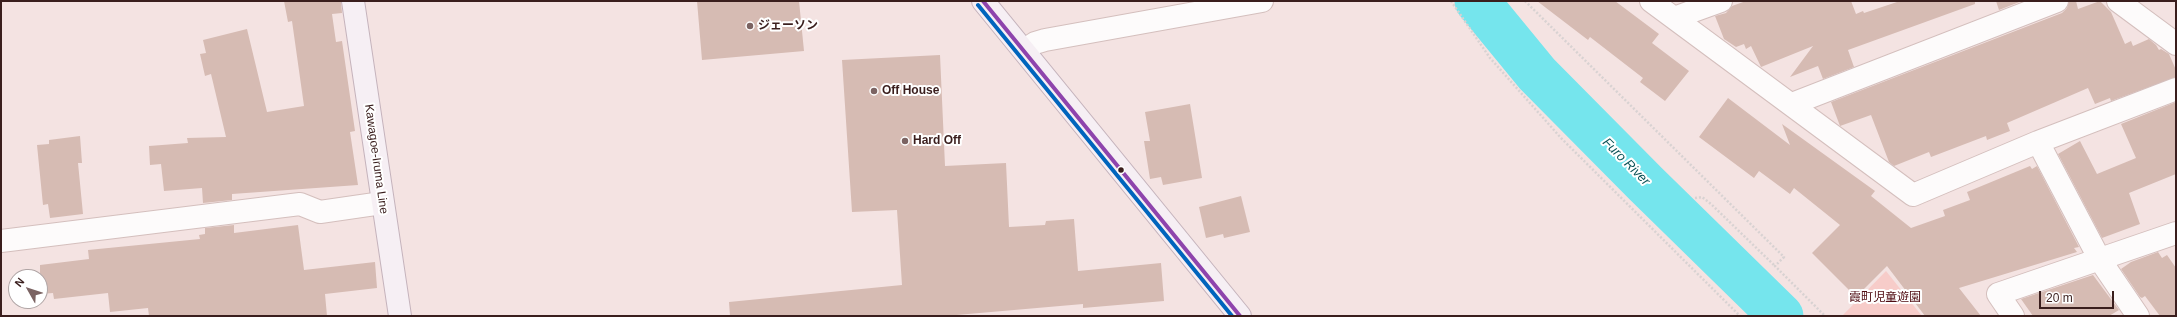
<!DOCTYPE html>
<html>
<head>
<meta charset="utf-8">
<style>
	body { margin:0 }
	#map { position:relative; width:2177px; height:317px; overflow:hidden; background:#f4e3e2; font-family:Arial,sans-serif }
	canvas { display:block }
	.frame { position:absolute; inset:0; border:2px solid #3a1e1d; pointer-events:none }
	.north { position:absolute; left:8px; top:269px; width:40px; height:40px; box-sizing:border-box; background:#fff; border:1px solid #b0a5a5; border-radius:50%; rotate:309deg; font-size:11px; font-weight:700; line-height:16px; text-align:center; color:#3a1e1d }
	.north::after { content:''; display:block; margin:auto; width:14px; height:18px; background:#7b6362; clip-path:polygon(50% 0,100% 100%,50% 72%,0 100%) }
	.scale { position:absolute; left:2039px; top:291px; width:75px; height:18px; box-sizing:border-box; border:2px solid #3a1e1d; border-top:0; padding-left:5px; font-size:12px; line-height:14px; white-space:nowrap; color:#3a1e1d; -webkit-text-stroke:3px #fff; paint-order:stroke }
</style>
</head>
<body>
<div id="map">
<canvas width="2177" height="317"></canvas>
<div class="frame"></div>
<div class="north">N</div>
<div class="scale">20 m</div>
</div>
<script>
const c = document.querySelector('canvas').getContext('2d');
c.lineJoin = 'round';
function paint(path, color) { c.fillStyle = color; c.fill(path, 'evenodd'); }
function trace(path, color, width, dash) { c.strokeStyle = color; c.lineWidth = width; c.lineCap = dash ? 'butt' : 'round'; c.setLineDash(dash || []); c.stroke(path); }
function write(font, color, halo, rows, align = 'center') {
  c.font = font + ' Arial,"Noto Sans JP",sans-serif'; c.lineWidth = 4; c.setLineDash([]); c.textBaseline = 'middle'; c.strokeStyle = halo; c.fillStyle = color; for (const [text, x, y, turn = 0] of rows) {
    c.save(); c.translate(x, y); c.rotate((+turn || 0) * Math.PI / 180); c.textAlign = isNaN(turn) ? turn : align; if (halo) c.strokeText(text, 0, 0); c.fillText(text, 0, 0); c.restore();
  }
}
const green = new Path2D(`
	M1886,271l36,45h-80z`);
const river = new Path2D(`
	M1477,1l60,73 109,110 135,132`);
const building = new Path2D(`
	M284,1h57l1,12 -10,1 4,28 6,-1 13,90 -5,1 8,53 -126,9v6l-29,3 -1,-15 -38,3 -3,-27 -11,1 -1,-19 39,-3 -1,-5 39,-1 -15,-63 -6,2 -5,-22 6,-1 -3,-13 44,-11 20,83 37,-6 -12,-85 -4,1z
	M697,1h102l5,50 -102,9z
	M1537,1h78l44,33 -7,9 37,28 -24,30 -25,-19 3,-4 -53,-41 -2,3z
	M1746,1h105l5,13 7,-3 1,2 36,-12h75v3l-127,46 6,17 -31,12 -5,-13 -28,11 23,-31 -52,21 -10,-21 -5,3 -2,-5 -8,3 -12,-8 -9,-23 11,-3 6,-7z
	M1996,1h26l-23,9z
	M2069,1h7l2,8 22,-8 11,11 14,32 6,-3 2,5 16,-7 7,6 3,5 2,-1 8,5 7,16v7l-65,24 -1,-3 -15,6 -7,-16 -81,35 3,8 -23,9 -1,-4 -55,21 -2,-5 -35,14 -5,-4 -18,-47 -31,11 -9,-24 231,-89 5,-5z
	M940,55l5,111 61,-3 3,64 36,-2 1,-4 28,-2 4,52 83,-8 3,38 -81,7v-4l-138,12h-215l-1,-14 173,-17 -5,-75 -45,2 -10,-152z
	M1728,98l62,47 -8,-21 93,67 -4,5 40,32 34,-12 -2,-6 27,-10 -3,-8 63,-26 2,3 5,-3 42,81 -5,1 3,4 -118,36 22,28h-56l-38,-50 -31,31 -44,-44 28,-28 -46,-37 -4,6 -31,-23 -5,7 -55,-41z
	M2176,102v72l-47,19 11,31 -38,14 -44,-84 22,-13 17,33 39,-16 -15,-34z
	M1190,104l12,74 -39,7 -2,-8 -11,2 -6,-38h6l-5,-29z
	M80,136l2,27h-4l5,51 -33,4 -2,-14 -5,1 -6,-60 12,-1v-4z
	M1241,196l9,36 -26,6 -1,-4 -17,4 -7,-31z
	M234,225v8l64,-8 6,45 71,-8 2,26 -52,6 2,22h-178l-1,-8 -38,4 -2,-19 -54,6 -1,-6 -13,1v-29l49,-6 -1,-9 112,-11 -1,-4 6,-1v-6z
	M2158,252l4,6 5,-3 9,13v48h-16l-15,-20 -3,2 -2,-1 -19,-28 10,-7z
	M2093,275l26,35 -10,6h-76l-12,-17z`);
const path = new Path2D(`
	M1451,1l39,57 71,80 179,178
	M1525,1l259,256 -9,9 50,50
	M1695,198l7,-1 9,7 64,62`);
const minor = new Path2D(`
	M1651,1l262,194 125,-53 138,-53
	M2118,1l58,43
	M1674,18l47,-17
	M1024,50l11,-7 10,-3 217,-39
	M1792,104l265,-103
	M2038,142l62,118 38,56
	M1,241l299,-37 20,8 62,-9
	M2013,316l-15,-22 178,-61`);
const major = new Path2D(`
	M353,1l47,315
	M983,1l257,315`);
const bus1 = new Path2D(`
	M983,1l257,315`);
const bus2 = new Path2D(`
	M978,5l254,311`);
const markers = [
	[750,26,4,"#7b6362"],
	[874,91,4,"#7b6362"],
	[905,141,4,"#7b6362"],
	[1121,170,3.5,"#3a1e1d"]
];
const poiNames = [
	["ジェーソン",758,26],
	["Off House",882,91],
	["Hard Off",913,141]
];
const streetNames = [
	["Kawagoe-Iruma Line",376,159,82]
];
const parkNames = [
	["霞町児童遊園",1885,298]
];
const waterNames = [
	["Furo River",1626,162,45]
];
paint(green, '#f7ccc9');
trace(river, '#75e5ed', 45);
paint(building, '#d6bbb3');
trace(minor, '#d4bfbd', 24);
trace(major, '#c5b3bc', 24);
trace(path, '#d8d2d2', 2.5, [2, 2]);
trace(minor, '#fdfbfb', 22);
trace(major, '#f6eff4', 22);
trace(bus1, '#8e44ad', 4);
trace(bus2, '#0065bd', 4);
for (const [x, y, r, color] of markers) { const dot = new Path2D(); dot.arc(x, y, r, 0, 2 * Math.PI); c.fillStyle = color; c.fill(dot); trace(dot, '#fff', 1.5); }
write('bold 12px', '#3a1e1d', '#fff', poiNames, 'left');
write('12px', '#3a1e1d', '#fff', streetNames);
write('12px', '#4f0c12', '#fff', parkNames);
write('italic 13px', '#0d5458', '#fff', waterNames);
</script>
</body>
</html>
